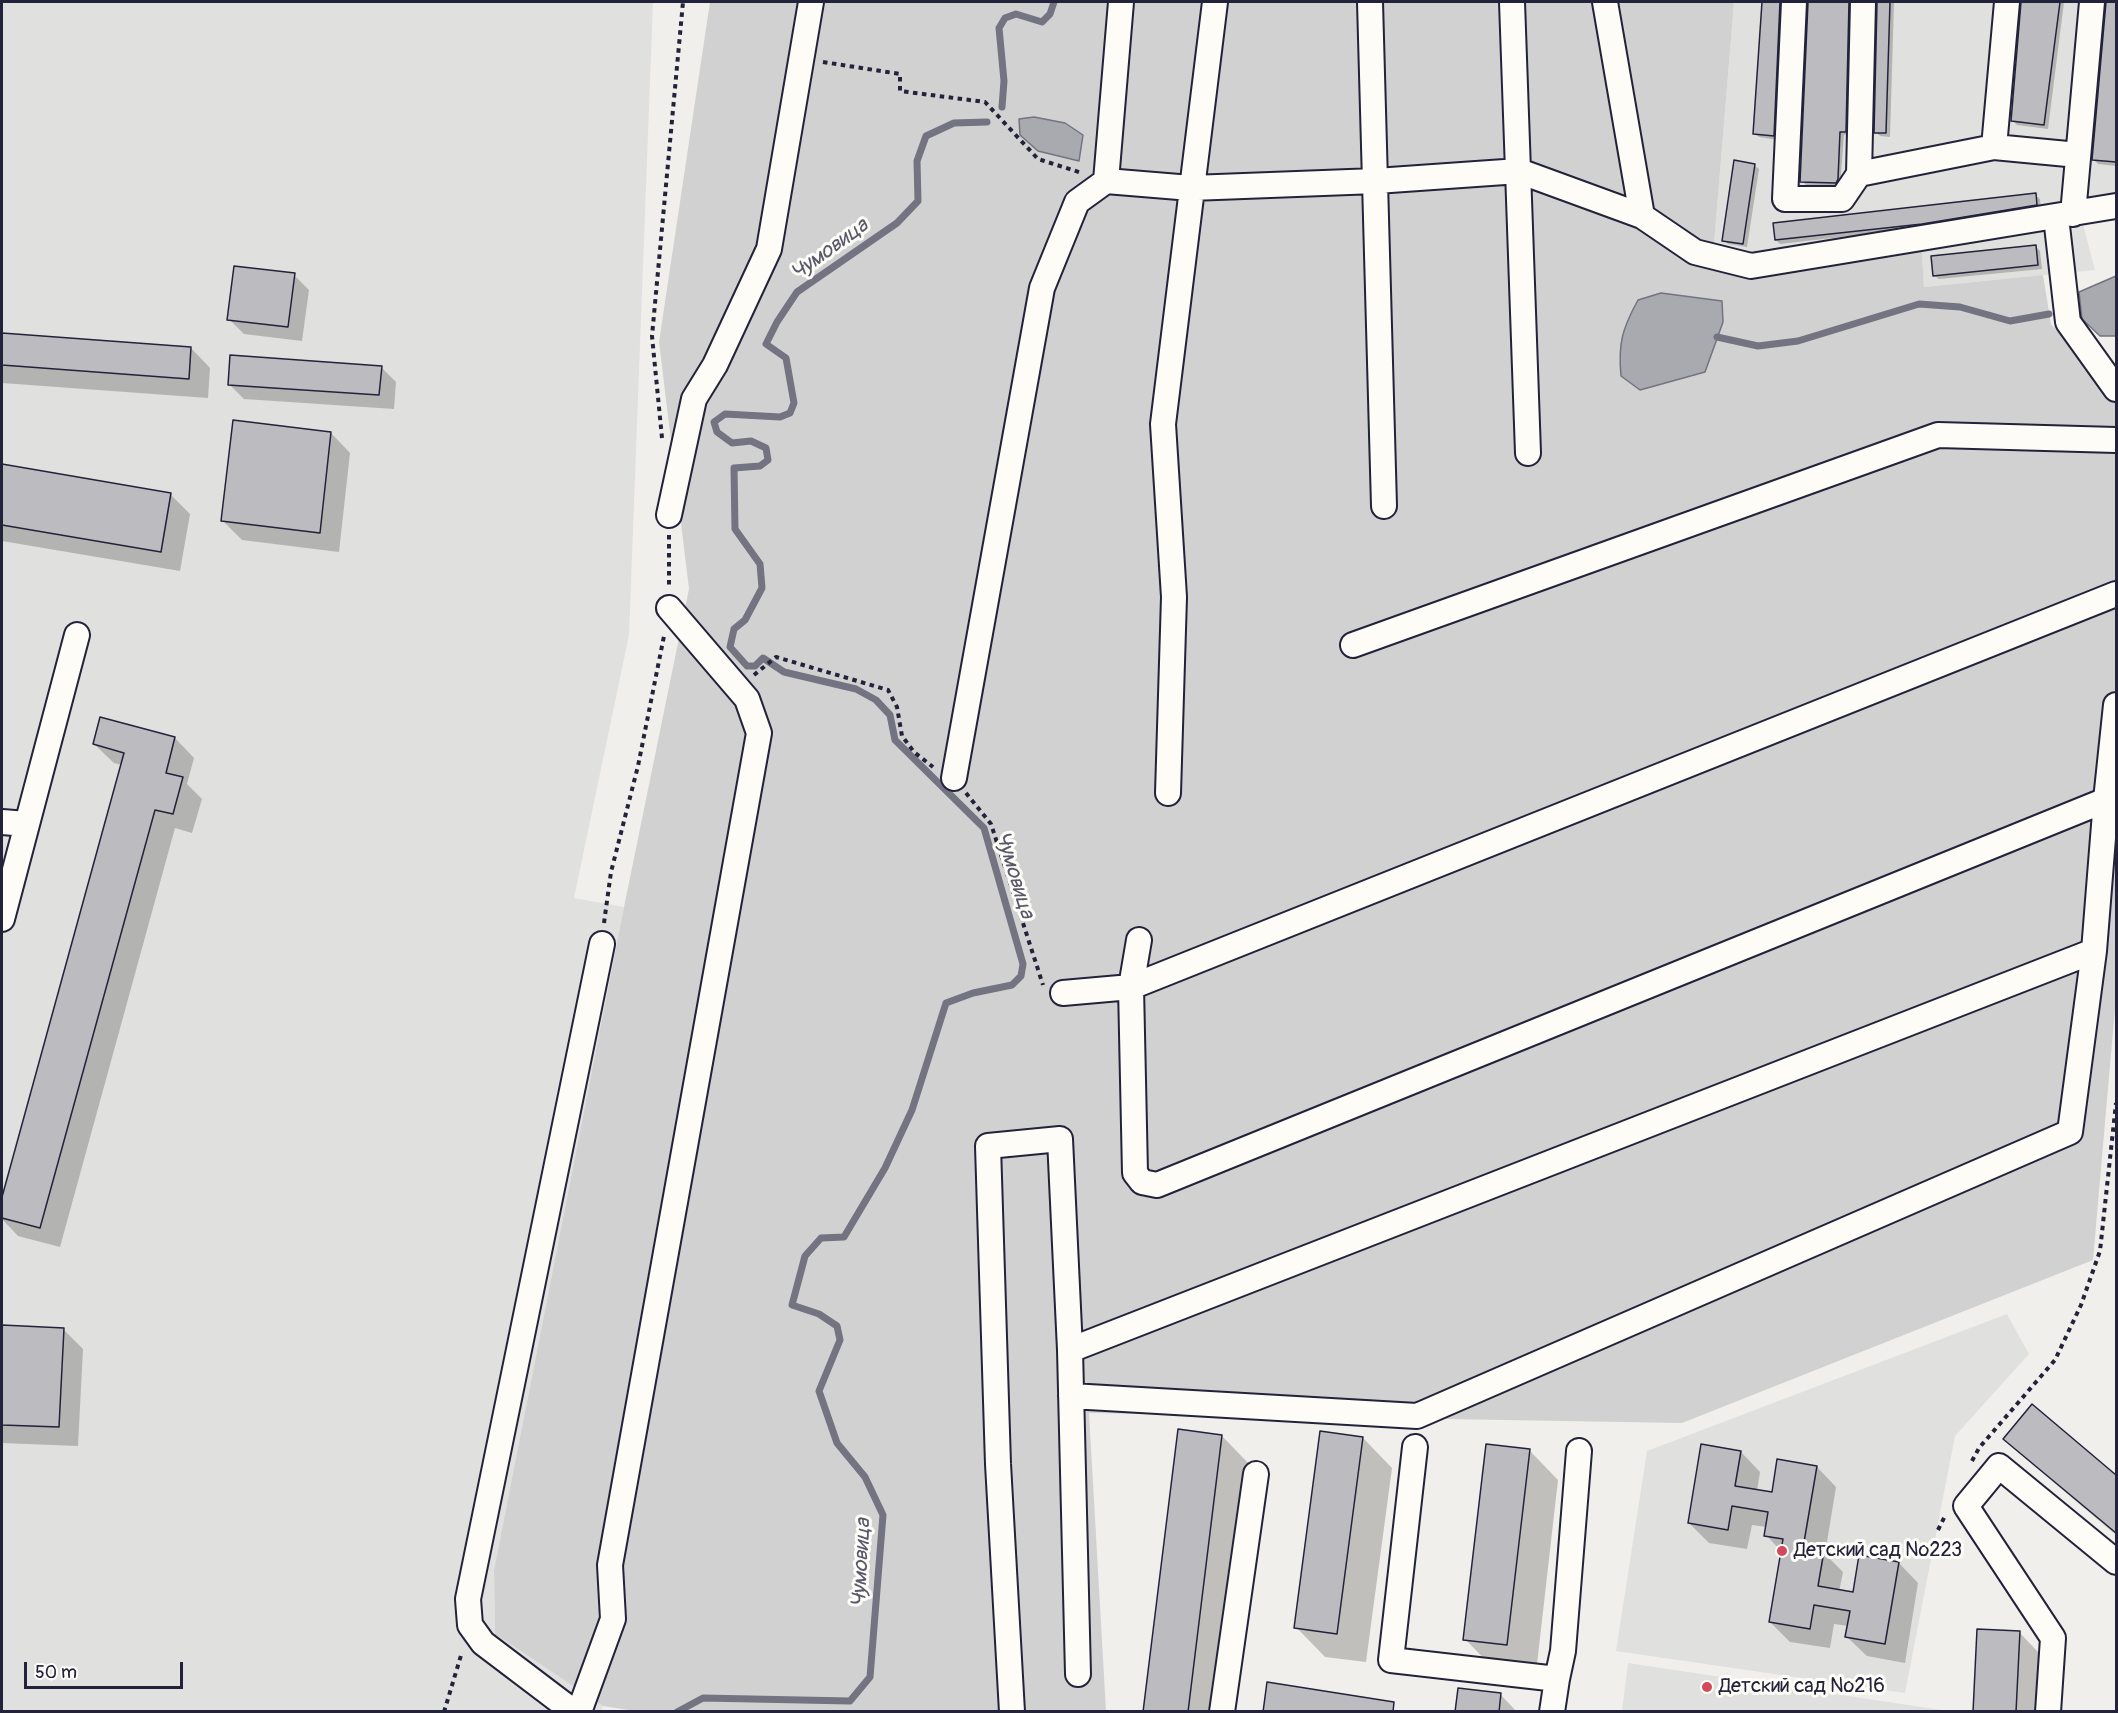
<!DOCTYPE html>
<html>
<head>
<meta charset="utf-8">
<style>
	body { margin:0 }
	#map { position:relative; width:2118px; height:1713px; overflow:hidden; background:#f0efec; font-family:Pangolin,sans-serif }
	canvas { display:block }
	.frame { position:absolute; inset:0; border:3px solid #22223b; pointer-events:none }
	.scale { position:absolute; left:24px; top:1662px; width:159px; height:27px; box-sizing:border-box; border:3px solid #22223b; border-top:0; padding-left:8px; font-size:18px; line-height:21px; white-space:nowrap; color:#22223b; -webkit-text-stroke:4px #fdfcf7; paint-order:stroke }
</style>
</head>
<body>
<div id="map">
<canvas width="2118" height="1713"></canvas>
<div class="frame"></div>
<div class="scale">50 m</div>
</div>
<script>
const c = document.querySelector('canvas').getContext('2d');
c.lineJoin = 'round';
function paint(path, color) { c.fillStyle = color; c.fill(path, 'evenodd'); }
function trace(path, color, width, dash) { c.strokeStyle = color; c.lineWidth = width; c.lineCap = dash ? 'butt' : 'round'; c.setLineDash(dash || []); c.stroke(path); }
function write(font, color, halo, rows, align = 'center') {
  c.font = font + ' Pangolin,sans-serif'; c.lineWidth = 6; c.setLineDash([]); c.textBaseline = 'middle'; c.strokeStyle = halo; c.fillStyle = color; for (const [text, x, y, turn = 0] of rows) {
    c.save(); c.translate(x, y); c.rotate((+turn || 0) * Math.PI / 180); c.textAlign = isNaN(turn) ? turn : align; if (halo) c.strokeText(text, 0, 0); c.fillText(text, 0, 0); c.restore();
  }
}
const built = new Path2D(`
	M2,2h651l-24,633 -55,263 50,9 -130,663 1,64 108,72 -2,5 -599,1z
	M1734,2h382v194l-39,6 18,68 -171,17 -3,-48 -208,17z
	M2007,1314l22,40 -74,82 -50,257 -289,-42 31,-200z
	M1628,1663l320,48h-326z`);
const green = new Path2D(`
	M710,2h1024l-21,254 208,-18 3,49 119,-12 8,49 65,76v597l-23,263 -411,163 -593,-10 17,298h-471l-32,-5 -108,-72 -1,-64 130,-663 65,-318 -30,-247z`);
const water = new Path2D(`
	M1034,117l31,6 18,12 -4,26 -41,-10 -18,-16 -1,-16z
	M2116,276v60h-16l-18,-17 -3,-27z
	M1661,293l61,8 1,21 -18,50 -65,18 -19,-14c-3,-32 1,-47 17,-76z`);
const shadow = new Path2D(`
	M1763,2h22l-8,138 -18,-3 -5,-4z
	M1810,2h44l-4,133h-6l-4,51 -34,-1 -4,-4z
	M1879,2h15l-4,135 -10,-1 -4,-4z
	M2022,2h42l-16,127 -31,-4 -5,-5z
	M2107,2h9v164l-18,-2 -4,-4z
	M1754,165l5,4 -12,78 -19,-3 -4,-4z
	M2035,195l5,4 1,10 -114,18 -147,17 -4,-4z
	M2036,247l4,4 2,18 -103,10 -5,-4z
	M294,275l15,15 -7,51 -58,-7 -15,-15z
	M2,335l189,13 19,20 -2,30 -206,-15z
	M381,367l15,15 -2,27 -150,-10 -15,-15z
	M331,433l19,20 -11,99 -97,-12 -19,-19z
	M2,466l168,28 20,20 -10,57 -178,-30z
	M175,738l19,20 -7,26 15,15 -10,34 -17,-5 -115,419 -42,-11 -16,-17v-16l120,-438 -8,-2 -20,-19z
	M2,1326l61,3 20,20 -5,97 -76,-3z
	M2033,1407l83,70v58l-91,-77 -20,-19z
	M1222,1436l29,30 -31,246h-75z
	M1363,1438l29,30 -26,194 -41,-5 -29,-30z
	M1529,1450l29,30 -22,193 -42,-4 -29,-30z
	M1741,1452l19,20 -3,19 16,3 44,-27 19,20 -11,67 18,18 -4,20 15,2 45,-31 19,20 -13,80 -38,-7 -20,-19 2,-11 -15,-2 -4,24 -40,-6 -20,-20 12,-70 -16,-17 1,-8 -15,-2 -5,24 -38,-6 -20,-20z
	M2020,1633l19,20 -3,59h-61z
	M1500,1694l17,18h-60z`);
const stream = new Path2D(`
	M1002,107l2,-26 -5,-53 6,-10 11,-4 26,8 8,-8 4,-12
	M1717,337l41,9 40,-5 121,-37 41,3 50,14 39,-7
	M677,1712l26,-14 147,3 20,-24 13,-162 -18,-38 -28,-34 -18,-52 21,-51 -3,-14 -18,-12 -27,-9 13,-49 16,-18 23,-1 41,-69 27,-58 34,-107 27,-10 39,-8 9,-9 2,-12 -39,-136 -89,-88 -5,-25 -14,-15 -20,-11 -72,-17 -21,-14 -8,8h-8l-17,-19 4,-18 11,-9 17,-32 -2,-24 -25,-35 -1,-61 26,-2 8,-6 -2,-12 -15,-7 -19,2 -15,-11 -3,-10 11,-8 55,3 10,-4 4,-10 -8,-45 -20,-14 11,-22 20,-30 100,-69 21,-22 -1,-40 9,-25 28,-13 33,-1`);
const building = new Path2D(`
	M1762,2h18l-6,134 -21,-2z
	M1808,2h41l-3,130h-6l-2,47 -2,4 -36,-1z
	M1877,2h13l-4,131h-12z
	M2021,2h39l-16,123 -33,-4z
	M2106,2h10v160l-24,-2z
	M1734,160l21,4 -12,80 -21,-3z
	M2036,193l1,12 -115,19 -147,16 -2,-17z
	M2036,245l2,20 -105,11 -2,-20z
	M234,266l61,7 -7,54 -61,-7z
	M2,333l189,14 -2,32 -187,-14z
	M230,355l152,11 -3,29 -151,-10z
	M233,420l98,12 -11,101 -99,-12z
	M2,464l169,29 -10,59 -159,-27z
	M100,717l75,20 -9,36 17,4 -10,37 -18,-4 -115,418 -38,-10v-21l122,-444 -31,-9z
	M2,1325l62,3 -5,99 -57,-2z
	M2032,1404l84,71v58l-113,-94z
	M1178,1429l44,6 -34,277h-45z
	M1320,1431l43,6 -26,197 -43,-6z
	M1486,1444l44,5 -23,196 -44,-5z
	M1701,1444l40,7 -6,35 37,6 5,-33 40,7 -14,82 21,3 -6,35 35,6 6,-37 40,7 -14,82 -40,-7 5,-26 -36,-6 -4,24 -41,-7 14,-83 -19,-3 4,-24 -36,-6 -4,24 -40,-7z
	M1977,1629l43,2 -4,81h-43z
	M1267,1682l127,20 -1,10h-130z
	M1458,1688l43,5 -2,19h-44z`);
const path = new Path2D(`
	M823,62l77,12v17l85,11 53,57 44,14
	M662,438l-10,-102 31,-334
	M669,535v52
	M754,675l22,-18 112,33 9,17 5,29 12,16 19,15
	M966,793l25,31 52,161
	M604,923l7,-51 27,-106 26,-130
	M1972,1461l7,-13 76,-88 26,-55 19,-54 16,-148
	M1938,1530l8,-16
	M444,1712l18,-60`);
const minor = new Path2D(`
	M1370,2l14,504
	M1512,2l16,451
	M1605,2l37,214
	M1794,2l-9,197h57l17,-25
	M1863,2l-4,172 135,-27
	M2007,2l-13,145 84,8
	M1106,181l85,7 185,-7 143,-10 123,45 53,36 56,14 365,-60
	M2073,214l19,-212
	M2056,217l12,105 48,67
	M669,515l25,-116 21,-34 54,-116 42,-247
	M1353,645l585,-210 178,5
	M954,778l88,-490 35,-86 29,-21 15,-179
	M1168,793l6,-196 -11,-173 52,-422
	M2,822l25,2
	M2,919l75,-284
	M1139,940l-8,47 4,186 7,9 15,3 949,-385
	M1063,993l68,-6 985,-393
	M1071,1396l346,20 653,-284 24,-181 12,-151 10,-95
	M1415,1447l-24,213 166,19 6,-28 16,-200
	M1078,1674l-8,-324 1024,-399
	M574,1712l-91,-69 -13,-18 -2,-26 134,-655
	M579,1712l34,-93 -3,-54 149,-832 -12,-34 -78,-91
	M1012,1712l-14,-248 -10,-318 72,-7 10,211
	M1222,1712l34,-238
	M1552,1712l5,-33
	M2048,1712l5,-74 -87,-132 33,-40 117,96`);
const markers = [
	[1782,1551,6,"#d1495b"],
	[1707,1687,6,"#d1495b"]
];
const poiNames = [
	["Детский сад №223",1794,1551],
	["Детский сад №216",1719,1687]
];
const waterNames = [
	["Чумовица",830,250,-36],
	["Чумовица",1014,875,73],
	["Чумовица",862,1563,-87]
];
paint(built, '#e0e0df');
paint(green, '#d2d1d1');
paint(water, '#a9a9b0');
trace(water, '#737381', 1.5);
paint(shadow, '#0003');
trace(stream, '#737381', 7);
paint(building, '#bcbcc0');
trace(building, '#22223b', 1.5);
trace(minor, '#22223b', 28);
trace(path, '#22223b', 4, [4.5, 4.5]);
trace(minor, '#fdfcf7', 24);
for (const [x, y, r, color] of markers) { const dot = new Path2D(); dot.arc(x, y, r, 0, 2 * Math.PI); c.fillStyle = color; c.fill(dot); trace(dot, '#fdfcf7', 2); }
write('20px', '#22223b', '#fdfcf7', poiNames, 'left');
write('italic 21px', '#58586a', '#fdfcf7', waterNames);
</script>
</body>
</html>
